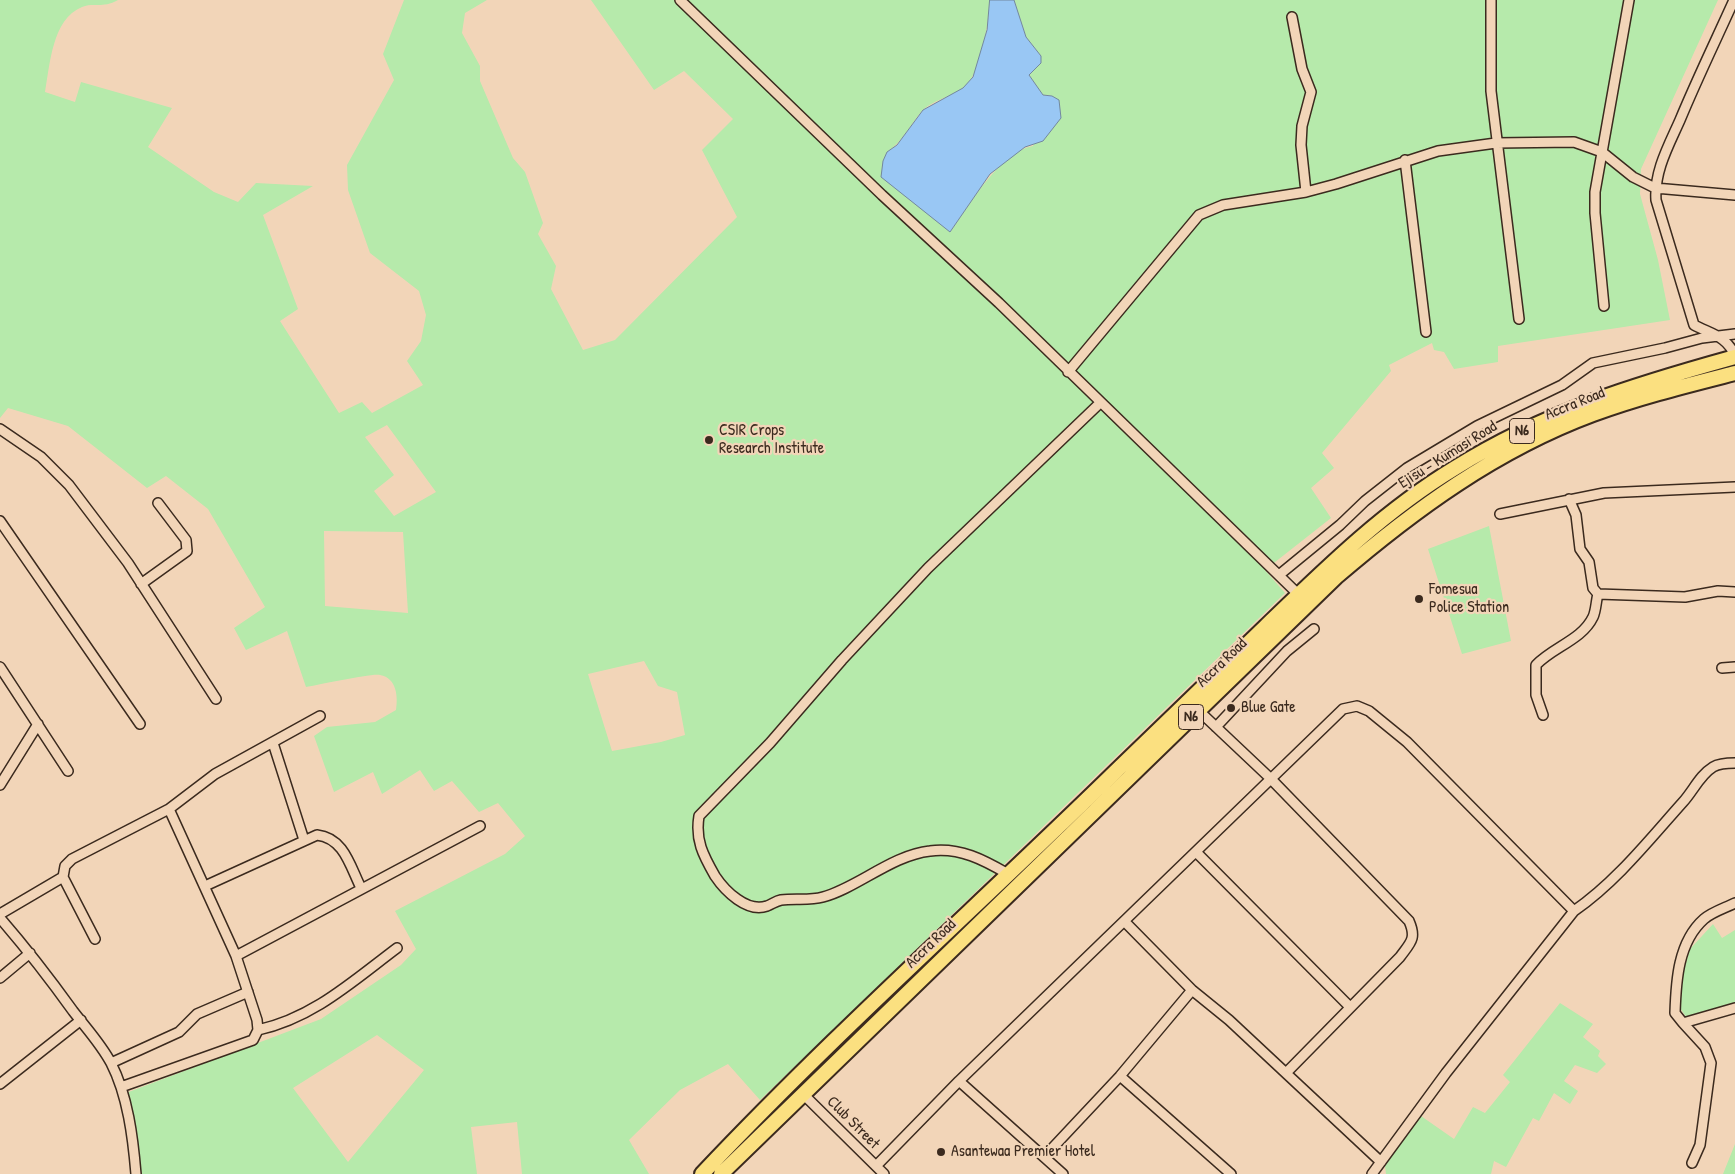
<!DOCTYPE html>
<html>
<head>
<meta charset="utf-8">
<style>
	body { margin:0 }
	canvas { display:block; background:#f2d5b8 }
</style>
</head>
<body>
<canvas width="1735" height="1174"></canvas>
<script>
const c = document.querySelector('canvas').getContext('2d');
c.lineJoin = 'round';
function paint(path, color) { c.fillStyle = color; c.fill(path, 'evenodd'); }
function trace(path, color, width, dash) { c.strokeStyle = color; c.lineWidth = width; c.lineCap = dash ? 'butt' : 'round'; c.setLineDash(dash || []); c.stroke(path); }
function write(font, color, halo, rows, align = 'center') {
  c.font = font + ' "Patrick Hand",sans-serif'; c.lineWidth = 4.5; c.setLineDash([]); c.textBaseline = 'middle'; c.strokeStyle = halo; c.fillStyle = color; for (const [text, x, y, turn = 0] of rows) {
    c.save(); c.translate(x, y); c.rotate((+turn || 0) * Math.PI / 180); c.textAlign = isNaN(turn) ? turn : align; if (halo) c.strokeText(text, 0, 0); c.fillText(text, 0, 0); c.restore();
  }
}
const green = new Path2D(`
	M0,0h118c-16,9 -24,2 -36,7 -30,12 -32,58 -37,85l30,10 6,-20 91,26 -24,39 66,45 24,10 18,-19 57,3 -50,29 35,94 -18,12 59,92 23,-11 10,11 51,-28 -16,-24 14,-20 5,-26 -7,-24 -49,-38 -22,-63 -1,-25 47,-85 -11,-26 21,-54h83l-22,13 -3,20 18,33v15l33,77 12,14 18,51 -5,11 18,32 -5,23 32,61 32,-10 122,-123 -35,-67 31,-31 -49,-48 -30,19 -63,-90h399c-2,23 -8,75 -28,89 -12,8 -31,12 -40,22 -12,14 -19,30 -35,41l63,80c19,-26 50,-81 83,-86l19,-50 -9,-1 -14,-20 12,-12v-7l-15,-19 -12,-37h704l-77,169 -1,25 18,66 12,60 -172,26v16l-44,7 -10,-17 -10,-2 -2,-7 -43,22 2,6 -69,82 12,15 -23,20 20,30 -66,52 20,23 -525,507 -32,-36 -48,26 -51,50 20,34h-127l-5,-52 -46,5 6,47h-337l-14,-81 195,-74 80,-54 15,-16 -21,-38 110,-57 20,-18 -27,-33 -19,9 -27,-31 -18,10 -14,-21 -38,24 -9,-22 -39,20 -20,-56 13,-9 48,-5 21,-12c2,-13 1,-32 -16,-35 -8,-2 -62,10 -74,12l-19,-56 -41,19 -12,-22 31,-21 -57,-98 -42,-33 -19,12 -79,-62 -60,-18 -8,10zM387,425l49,67 -42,24 -20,-25 20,-16 -29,-38zM324,531l79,1 5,81 -83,-7zM644,661l14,25 19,6 8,43 -24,7 -49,9 -24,-77zM377,1035l47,35 -76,92 -55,-74z
	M1489,526l22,115 -49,13 -34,-105z
	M1713,924l9,14 13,-8v74l-47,16 -10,-15 3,-25 9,-31z
	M1560,1003l33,21 -10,13 17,14 -2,5 8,8 -9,9 -22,-8 -11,16 14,10 -8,13 -16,-11 -15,28 -6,-3 -27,49 -12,-6 -3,13h-105l-1,-8 15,-25 21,-25 33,23 19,-32 12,6 25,-31 -7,-7z
	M1735,1144v30h-12z`);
const water = new Path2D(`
	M990,0h24l12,37 15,19v7l-12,12 14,20 9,1 7,4 2,18 -18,23 -18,6 -35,27 -40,58 -69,-55 2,-16 4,-9 10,-7 26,-35 40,-22 10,-11 14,-47z`);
const minor = new Path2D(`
	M680,0l202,195 117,108 299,291
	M1491,0v91l28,228
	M1734,0c-18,40 -37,79 -54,120 -11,25 -26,51 -24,80l38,125c17,9 33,11 41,31
	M1292,17l10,52 9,23 -9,34 -1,19 5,47
	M1405,160l21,172
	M1604,306l-9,-93v-21l34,-192
	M1068,372l131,-157 24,-10 83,-13 30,-8 102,-33 58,-8 78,-1 28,10 31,25 22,11 80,7
	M0,429l41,28 28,28 59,78 88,136
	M1569,499l7,16 4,34 9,13 4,26 5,6 87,3 33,-6 17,1
	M1500,514l104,-21 131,-6
	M0,521l140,203
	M1279,575l61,-50 25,-24 42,-33 70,-42 85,-41 31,-22 72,-15 37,-10 33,-4
	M141,584l46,-33 -1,-11 -28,-37
	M0,667l68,104
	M1722,668l13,-1
	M1198,710l72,68 139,143c8,18 1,22 -9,36l-114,116
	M1543,715l-7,-20v-30c17,-18 46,-25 57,-48 3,-6 3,-16 5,-23
	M1216,727l71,-76 27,-22
	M273,743l31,97
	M0,785l38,-61
	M1196,852l154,155
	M1008,874c-24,-14 -48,-27 -78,-23 -38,4 -73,37 -107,46 -14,4 -28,1 -42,3 -5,1 -9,4 -14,6 -20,7 -42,-15 -52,-30 -12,-21 -20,-36 -16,-60l71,-73 72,-83 86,-92 172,-165
	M205,886l112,-51c27,3 33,31 44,53
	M1735,903c-10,5 -23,9 -31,16 -26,23 -28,62 -29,94l8,10 52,-15
	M0,914l63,-37
	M0,918c26,30 50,61 73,93 13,17 28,33 38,52 17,33 22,75 25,111
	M1125,922l67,68 37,30 152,142
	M95,939l-32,-62 2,-11 7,-7 97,-50 46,-35 105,-58
	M236,956l244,-130
	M0,978l30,-25
	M1683,1023l22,24 6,16 -11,82 -8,18
	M258,1030c55,-12 95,-49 139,-82
	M111,1063l68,-31 18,-18 51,-22
	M1120,1076l111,98
	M959,1081l104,93
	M0,1084l81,-64
	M121,1087l132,-47 5,-10 -1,-10 -21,-64 -67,-147
	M802,1093l82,81
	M1044,1157l76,-81 72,-86
	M876,1166l83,-85 384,-372 14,-3 12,5 38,31 167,169
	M1372,1174l74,-101 128,-162c42,-29 75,-71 109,-109 10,-11 17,-27 30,-35 5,-3 16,-4 22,-4`);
const trunk = new Path2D(`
	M702,1174c132,-140 276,-268 414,-403 50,-48 99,-96 149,-144 60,-58 119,-116 190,-159 90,-56 179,-83 280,-111
	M721,1174l615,-597c78,-67 160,-127 257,-163 46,-17 95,-29 142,-41`);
const markers = [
	[709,440,5,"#3b2a1e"],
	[1419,599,5,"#3b2a1e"],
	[1231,708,5,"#3b2a1e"],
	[941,1152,5,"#3b2a1e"]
];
const shields = [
	[1522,431,25],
	[1191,717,25]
];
const shieldNames = [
	["N6",1522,431],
	["N6",1191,717]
];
const streetNames = [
	["Accra Road",1575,404,-22],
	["Ejisu - Kumasi Road",1448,455,-32],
	["Accra Road",1222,663,-44],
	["Accra Road",931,944,-44],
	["Club Street",853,1123,45]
];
const poiNames = [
	["CSIR Crops",719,431],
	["Research Institute",719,449],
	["Fomesua",1429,590],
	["Police Station",1429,608],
	["Blue Gate",1241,708],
	["Asantewaa Premier Hotel",951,1152]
];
paint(green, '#b6eaab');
paint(water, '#99c7f4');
trace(water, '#73889e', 1);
trace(minor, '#3b2a1e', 12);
trace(trunk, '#3b2a1e', 18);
trace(minor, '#f2d5b8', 9);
trace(trunk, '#fbe080', 14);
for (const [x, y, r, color] of markers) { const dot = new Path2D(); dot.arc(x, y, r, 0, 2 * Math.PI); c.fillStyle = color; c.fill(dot); trace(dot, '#f2d5b8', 2); }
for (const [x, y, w] of shields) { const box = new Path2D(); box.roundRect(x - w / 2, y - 12.5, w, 25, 4); c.fillStyle = '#f2d5b8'; c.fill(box); trace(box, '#3b2a1e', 1); }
write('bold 15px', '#3b2a1e', null, shieldNames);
write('16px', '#3b2a1e', '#f2d5b8', streetNames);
write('16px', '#3b2a1e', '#f2d5b8', poiNames, 'left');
</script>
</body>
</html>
